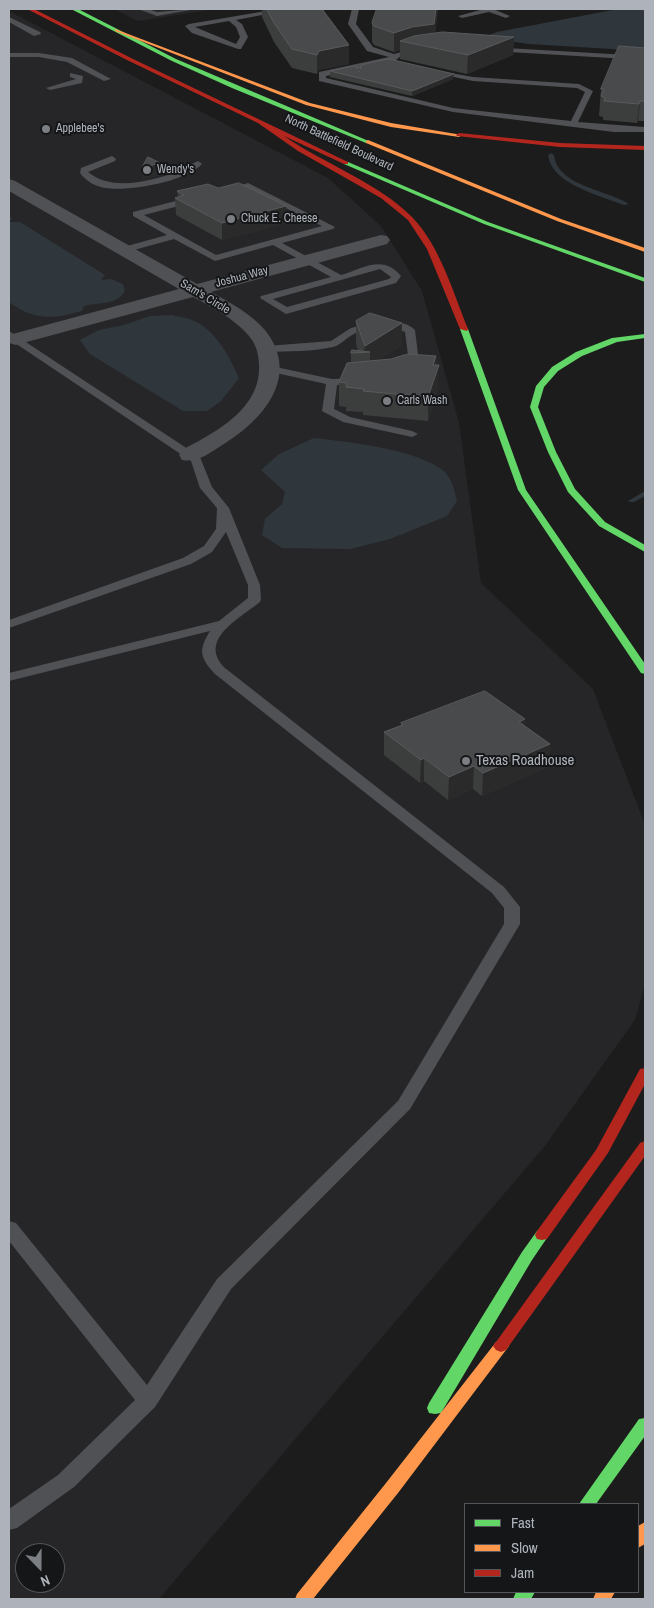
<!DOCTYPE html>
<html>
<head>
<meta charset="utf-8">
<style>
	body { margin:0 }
	#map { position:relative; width:654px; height:1608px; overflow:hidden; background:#1c1c1c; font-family:"Archivo Narrow",sans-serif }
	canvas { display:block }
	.frame { position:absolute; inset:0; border:10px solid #aeb3bb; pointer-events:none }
	.legend { position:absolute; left:464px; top:1503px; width:175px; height:90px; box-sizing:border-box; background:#151618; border:1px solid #525559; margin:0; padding:6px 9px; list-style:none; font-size:15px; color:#aeb3bb }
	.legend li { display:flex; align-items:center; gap:10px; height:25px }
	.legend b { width:25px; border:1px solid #525559 }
	.north { position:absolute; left:15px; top:1543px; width:50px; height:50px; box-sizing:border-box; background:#151618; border:1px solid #525559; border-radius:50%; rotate:158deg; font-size:14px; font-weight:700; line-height:20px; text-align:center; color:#aeb3bb }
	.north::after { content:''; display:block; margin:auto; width:18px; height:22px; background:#7b7e83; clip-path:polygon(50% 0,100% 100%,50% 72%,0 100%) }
</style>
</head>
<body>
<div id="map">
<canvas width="654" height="1608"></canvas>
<div class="frame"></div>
<ul class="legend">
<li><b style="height:6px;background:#63d668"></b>Fast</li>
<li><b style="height:6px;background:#ff974d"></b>Slow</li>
<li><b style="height:6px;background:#b3261e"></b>Jam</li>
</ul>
<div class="north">N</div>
</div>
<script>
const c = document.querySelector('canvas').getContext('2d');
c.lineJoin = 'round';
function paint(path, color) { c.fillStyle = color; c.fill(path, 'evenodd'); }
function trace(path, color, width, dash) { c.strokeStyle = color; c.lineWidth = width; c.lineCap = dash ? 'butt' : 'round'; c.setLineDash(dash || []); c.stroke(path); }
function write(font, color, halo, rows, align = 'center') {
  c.font = font + ' "Archivo Narrow",sans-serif'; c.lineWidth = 4; c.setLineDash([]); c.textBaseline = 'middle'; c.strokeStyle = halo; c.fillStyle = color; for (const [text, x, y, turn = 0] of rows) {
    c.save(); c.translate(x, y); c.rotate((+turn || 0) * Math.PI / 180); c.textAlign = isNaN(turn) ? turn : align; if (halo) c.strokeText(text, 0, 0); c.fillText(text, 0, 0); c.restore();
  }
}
const built = new Path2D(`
	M114,9h102l-78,12z
	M9,11l319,167 53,48 41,65 37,132 22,160 112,106 52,136v159l-10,36 -91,127 -385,452h-150zM25,1553h30v30h-30z`);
const water = new Path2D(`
	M618,9h27v42l-116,-7 -42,-6 2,-3 8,-3z
	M9,216l3,2 -3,4h11l85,53 -4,5 10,-1 12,5 2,7c-9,15 -26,11 -41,15l-2,5c-30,8 -47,10 -73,-9z
	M173,315c6,2 13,2 19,5 24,10 37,36 47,58l-18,23 -14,10h-24l-93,-57 -10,-14 19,-10 25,-5 26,-9z
	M314,438c35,4 104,11 131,34 7,7 10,20 12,29l-10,15 -57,23 -40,10 -68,-1 -20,-13 3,-16 17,-15 3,-12 -24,-22 18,-16z`);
const stream = new Path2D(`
	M551,153l3,2c3,31 54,35 75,49l-5,1c-23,-9 -73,-21 -76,-50z
	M645,491v5l-11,6h-4l-2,-1z`);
const lane = new Path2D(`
	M138,9h10l9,3 39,-3 -39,7z
	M278,9h15l-57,11 6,4 6,13 -7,12h-3l-46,-16 -7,-7 4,-2zM229,21l7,6 4,10 -4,7 -41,-17z
	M352,9h7l-3,15 17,23 21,7 25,-7 4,2 -22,7 -9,7 -66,13v2l127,30 118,13 14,-29 -8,-4 -104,-7 -43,-9 4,-2 39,7 106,7 14,7 -15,31 67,5v5h-31l-161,-20 -134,-31v-9l70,-15 -22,-6 -19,-27z
	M484,9h9l17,7 -4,2 -17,-6 -27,6 -4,-2z
	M9,17l31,15 1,2 -7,2 -25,-14z
	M489,47l156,9v4l-153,-9h-3z
	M9,53h30l33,5 39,21 -7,2 -37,-19 -28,-5h-30z
	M70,73l13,3 -1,7 -32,7 -4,-2 30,-9 -6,-2z
	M112,156l4,3 -1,2 -27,11c24,20 63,9 89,0 8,-3 14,-8 21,-11l4,3c-15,17 -73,28 -96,24 -10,-1 -20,-7 -26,-15l1,-5z
	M248,183l87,44 -2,2 -51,14 59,32c23,-7 42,-21 60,1l-5,7 -110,31 -26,-16 1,-2 70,-19 -58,-32 -58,16 -41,-22 -51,14 -5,-3 2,-2 47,-13 -34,-19v-4l62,-16 3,1v4l-54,14 72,40 106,-29 -75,-37 -20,5 -5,-3zM380,269l11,8 -2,2 -102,28 -14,-8z
	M379,321c12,0 27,0 36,9l4,33 -8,11 -4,1 -5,-3 7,-9 -4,-31c-16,-8 -41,-6 -56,5 -6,4 -9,8 -16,10 -22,5 -44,4 -66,5l-5,-3 5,-3 64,-5 20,-13z
	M9,331l191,126 12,30 17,21 31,77 1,14 -1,3c-20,16 -63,38 -35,66l279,219 16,20v17l-110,185 -179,180 -76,118 -81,80 -57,41 -8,2v-21l49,-34 77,-75 -126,-159v-20l7,2 131,162 70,-106 181,-178 106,-177v-16l-12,-15 -277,-219c-15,-16 -17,-24 -5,-43l-201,50v-8l210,-52 29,-23v-13l-22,-53 -14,20 -21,12 -182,64v-8l174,-62 21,-12 12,-17 1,-21 -17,-20 -9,-27 -182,-122z
	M271,366l61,13 30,-1 1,2 -1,2 -25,3 -3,24 16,8 62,14 6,3 -6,3 -69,-15 -21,-11 4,-27 -59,-13 -1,-2 1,-2z`);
const street = new Path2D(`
	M9,179l6,2 182,103 184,-49 6,1 3,4 -3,4 -176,48c18,10 39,21 53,37 38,46 0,90 -40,115 -13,8 -26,19 -42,16l-3,-5 3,-5c34,-18 79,-41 77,-85 0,-10 -3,-21 -10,-29 -14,-17 -37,-29 -56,-39l-170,46 -7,2 -7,-2v-8l170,-46 -170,-98z`);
const fast = new Path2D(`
	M71,9h7l98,50 195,83 -5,1 -134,-55 -60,-27z
	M344,162h4l140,60 157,56v4l-161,-58 -140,-60z
	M461,327l7,2 58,161 119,174v10l-4,-1 -123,-183 -58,-161z
	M645,334v4l-28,4 -35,14 -24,15 -14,16 -6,20 18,45 19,37 30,33 40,23v7l-46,-26 -31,-34 -20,-40 -18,-45 6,-21 16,-19 24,-15 36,-14z
	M542,1230l5,1 2,4 -17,25 -91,153 -6,1 -6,-1 -2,-5 2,-5 93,-151 15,-21z
	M645,1418v18l-49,68h-17l60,-85z
	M516,1592h19l-4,7h-18z`);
const slow = new Path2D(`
	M115,29l195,74 81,20 71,12 -3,2 -68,-10 -85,-22 -191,-74z
	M368,140l193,79 84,29v4l-88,-31 -191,-78v-2z
	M501,1340l5,2 3,4 -3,4 -108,143 -85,106h-18l2,-5 89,-111 110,-141z
	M645,1522v22l-7,4v-22z
	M596,1592h19l-4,7h-18z`);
const jam = new Path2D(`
	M27,9h7l97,49 217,104v2h-4l-60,-28c39,27 96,48 128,81 28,29 41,75 56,112l-1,2 -7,-2 -33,-80 -19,-29 -27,-22 -83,-47 -40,-28 -131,-63z
	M459,133l101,10 85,3v4l-85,-3 -103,-11 -1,-1z
	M645,1068v16l-37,69 -61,86 -5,1 -5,-1 -2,-4 2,-4 59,-81 44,-81z
	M645,1141v15l-139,194 -5,2 -5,-2 -3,-4 3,-4 144,-199z`);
const wall = new Path2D(`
	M258,9h64l27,36v19l-30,6 -2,4 -25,-6 -18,-26 -12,-25v-7h-3z
	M377,9h61l-3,24 79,4 -1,18 -46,19 -67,-15v-9l-6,2 -20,-7 -2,-3v-19z
	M645,48v73h-7l-1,2 -34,-3v-3l-4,-1 2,-27z
	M330,71l29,1 94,7 -41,17 -82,-19z
	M177,191l109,15v17l-64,17 -46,-25 -1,-17 3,-1z
	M356,321l46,2 -1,23 -23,14 58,-4v9l2,24 -10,32 -65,-6v-3l-17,-1v-4l-7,-1v-24l12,-20v-9l7,-2 -2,-7z
	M401,723l124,3 25,18 -2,23 -66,29 -9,-7 -25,11 -24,-19 -4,2 -36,-28v-23l17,-7z`);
const shadedWall = new Path2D(`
	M436,9h2v5l-5,30 -33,-3v9l-6,2v-19z
	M514,37l-1,18 -46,19 1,-19z
	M349,45v19l-30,6 -2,4v-19l2,-4z
	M454,74l-1,5 -41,17v-5z
	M640,101l-2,20 -1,2 2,-19z
	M160,163l1,12 -19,5v-12z
	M286,206v17l-64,17v-17z
	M402,323l-1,23 -31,19v-13h-6l1,-6z
	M436,356l-1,20 4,-11 -1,24 -10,32v-24l5,-32z
	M525,719l-1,23 -5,-20z
	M550,744l-2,23 -66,29 1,-23z
	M424,758v23l-4,2 1,-23z
	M474,766l-1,23 -25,11 1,-23z`);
const building = new Path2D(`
	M267,9h55l27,36 -30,6 -2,4 -25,-6 -18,-26z
	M377,9h59l-2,15 -22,3 -18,6 -20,-7 -2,-3z
	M443,32l71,5 -46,18 -68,-14 14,-5z
	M619,46l26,2v53h-5l-1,3 -35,-3 1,-3 -4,-2 3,-7h-3z
	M389,59l65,15 -42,17 -82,-20 25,-5 4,6 3,-7z
	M148,157l12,6 -18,5z
	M239,183l47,23 -64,17 -47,-25 9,-3 -7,-4 31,-7 10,4z
	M370,313l32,10 -37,23 -9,-25z
	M352,350l18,2 -19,1z
	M408,354l28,2 -3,9h6l-11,32 -65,-6 1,-2 -18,-2 1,-4 -8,-1 8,-19 44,-4z
	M485,691l40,28 -6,3 31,22 -67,29 -9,-7 -25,11 -25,-19 -3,2 -37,-28 19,-7 -2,-2z`);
const markers = [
	[46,129,5,"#7b7e83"],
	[147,170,5,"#7b7e83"],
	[231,219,5,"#7b7e83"],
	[387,401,5,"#7b7e83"],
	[466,761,5,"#7b7e83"]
];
const farPoinames = [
	["Applebee's",56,129],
	["Wendy's",157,170],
	["Chuck E. Cheese",241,219],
	["Carls Wash",397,401]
];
const farStreetnames = [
	["North Battlefield Boulevard",339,143,25],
	["Joshua Way",242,277,-15],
	["Sam's Circle",205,297,31]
];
const poiNames = [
	["Texas Roadhouse",476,761]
];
paint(built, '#262628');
paint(water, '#2f373d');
paint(stream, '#2f373d');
paint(lane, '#505154');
paint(street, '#505154');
paint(fast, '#63d668');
paint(slow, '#ff974d');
paint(jam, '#b3261e');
paint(wall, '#3c3d3d');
paint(shadedWall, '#2a2a2a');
paint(building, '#484a4b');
trace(building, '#585a5c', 1);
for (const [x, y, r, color] of markers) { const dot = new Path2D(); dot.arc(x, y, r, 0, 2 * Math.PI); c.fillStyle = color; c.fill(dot); trace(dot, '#151618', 2); }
write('12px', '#aeb3bb', '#151618', farPoinames, 'left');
write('12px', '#aeb3bb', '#151618', farStreetnames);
write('15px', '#aeb3bb', '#151618', poiNames, 'left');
</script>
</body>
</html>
